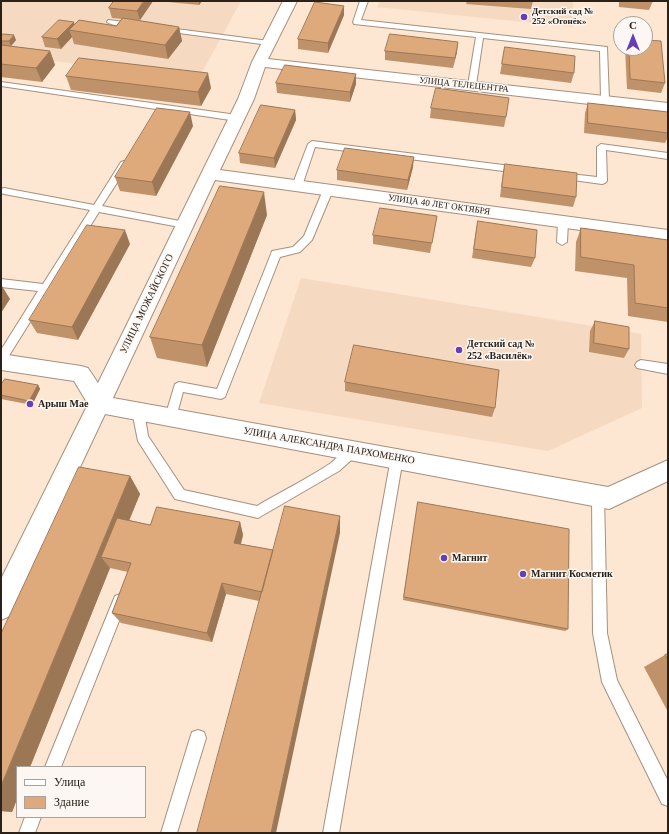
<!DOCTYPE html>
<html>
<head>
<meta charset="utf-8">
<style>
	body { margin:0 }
	#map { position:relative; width:669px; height:834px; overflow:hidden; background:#fde6d2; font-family:"Times New Roman",serif }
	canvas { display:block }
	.frame { position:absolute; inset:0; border:2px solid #29211a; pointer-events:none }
	.legend { position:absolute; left:16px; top:766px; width:130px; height:52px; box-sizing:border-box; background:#fcf7f3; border:1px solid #a8a19c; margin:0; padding:5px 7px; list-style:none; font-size:12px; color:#29211a }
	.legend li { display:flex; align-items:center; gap:8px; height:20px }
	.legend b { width:20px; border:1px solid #a8a19c }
	.north { position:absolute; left:613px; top:16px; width:40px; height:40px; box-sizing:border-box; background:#fcf7f3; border:1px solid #a8a19c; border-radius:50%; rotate:0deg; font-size:11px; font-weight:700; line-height:16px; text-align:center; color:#29211a }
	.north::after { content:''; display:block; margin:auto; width:14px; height:18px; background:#693db5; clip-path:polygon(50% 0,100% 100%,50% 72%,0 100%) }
</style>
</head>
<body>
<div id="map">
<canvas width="669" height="834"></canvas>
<div class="frame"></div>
<ul class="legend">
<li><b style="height:5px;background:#fff"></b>Улица</li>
<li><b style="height:11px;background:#dfaa7b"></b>Здание</li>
</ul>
<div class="north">С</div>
</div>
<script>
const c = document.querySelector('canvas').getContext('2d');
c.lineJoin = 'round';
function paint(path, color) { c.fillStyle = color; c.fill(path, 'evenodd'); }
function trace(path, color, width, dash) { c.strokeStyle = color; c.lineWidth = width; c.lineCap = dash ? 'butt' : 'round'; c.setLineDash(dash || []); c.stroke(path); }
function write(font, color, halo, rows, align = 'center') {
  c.font = font + ' "Times New Roman",serif'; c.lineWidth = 3; c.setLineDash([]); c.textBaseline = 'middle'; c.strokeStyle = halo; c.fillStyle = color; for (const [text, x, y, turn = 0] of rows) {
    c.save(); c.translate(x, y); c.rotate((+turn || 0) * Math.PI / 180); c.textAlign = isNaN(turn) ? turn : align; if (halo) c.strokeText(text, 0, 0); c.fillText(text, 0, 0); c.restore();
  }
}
const built = new Path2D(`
	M1,1h240l-42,77 -198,-23z
	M380,1h193v26l-196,-20z
	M301,278l340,56 1,74 -94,43 -289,-48z`);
const service = new Path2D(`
	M360,1h8l-7,19 246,27 2,53 -4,2 -4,-2 -1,-49 -117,-13 -7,47 -4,2 -4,-2 8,-48 -122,-13 -1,-2z
	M108,20l25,3 4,2c-6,4 -24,1 -30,-3z
	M161,27l108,14 4,2 -4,2 -105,-14 -4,-2z
	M1,82l236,33 4,3 -4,3 -236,-35z
	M312,141l207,26 5,3 -5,3 -204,-26 -13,39 -2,2h-6l-2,-2 16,-42z
	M601,144l67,9v6l-62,-9 1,31 -2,2 -3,1 -44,-6 -2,-2 5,-3 36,4v-30z
	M124,161l5,3 -27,42 83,16 3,1 2,2 -2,2 -3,1 -86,-16 -94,150 -4,1v-13l37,-59 -37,-4v-8l42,5 47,-74 -86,-16 -3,-1v-4l3,-1 90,17 27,-43z
	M328,187l5,3 -21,50 -12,12 -20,5 -55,140 -4,2 -38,-7 -8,29 -4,1 -4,-1 -2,-4 10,-33 4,-2 38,7 54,-135 1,-3 21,-4 11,-11 19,-46z
	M563,219l5,3 -1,20 -5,3 -5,-3 1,-20z
	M641,360l27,4v10l-31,-6 -2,-3 2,-3z
	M138,406l4,1 2,4 4,25 36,54 73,16c23,-14 52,-28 74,-43 8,-6 16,-21 27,-17l2,4 -2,4 -19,17 -81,47 -83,-19 -37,-58 -6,-30 2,-4z
	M397,453l4,1 2,4 -64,375h-16l68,-375 2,-4z
	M598,489l5,2 1,4 3,138 10,47 51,101v25l-6,-2 -60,-122 -9,-49 -1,-138 1,-4z
	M120,594l5,2 2,5 -66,166h-16l70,-171z
	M198,730l6,2 2,6 -29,95h-16l29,-95 2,-6z
	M25,817h16l-6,16h-16z`);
const minor = new Path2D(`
	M283,1h14l-29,58 400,44v10l-403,-46 -11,32 -34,71 448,60v12l-453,-62 -102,218 495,89 60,-27v21l-59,28 -504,-95 -95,202 -9,4v-41l87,-175 -14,-23 -73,-11v-16l80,12 7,2 10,15 140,-284 14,-37z`);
const wall = new Path2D(`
	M153,1l-13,19h-6l45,7 3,14 -14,18 -94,-15 -2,-7 -11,12 -16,-2 -3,-10 32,-12 42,1 6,-7 -10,-1 -3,-10z
	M158,1h44l-3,4z
	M467,1h66l-2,8 -65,-5z
	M619,1h34l-4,9 -30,-3z
	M344,15l-16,38 -30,-4v-10z
	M1,37l15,3 -5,6 39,5 5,14 -13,17 -41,-5z
	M505,47l69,26 -3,10 -71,-9z
	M625,48h20l20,35 -4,10 -34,-4z
	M385,51l72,1 -4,16 -68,-8z
	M356,74v10l-6,18 -73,-9 -1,-10z
	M66,76l145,12 -10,18 -130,-16z
	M588,103l80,9v25l-3,6 -81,-10 1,-20z
	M431,108l75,9 -2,10 -74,-9z
	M295,110l1,10 -21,48 -35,-5 -1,-10z
	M193,126l-37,70 -36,-5 -5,-14z
	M505,164l71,33 -3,10 -73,-10 3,-24z
	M413,167l-6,23 -70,-10v-10z
	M267,215l-60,152 -50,-9 -7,-21z
	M437,216l-7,37 -57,-9v-9z
	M478,221l57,37 -4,9 -59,-9 4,-27z
	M581,228l87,12v82l-40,-6 -1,-38 -52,-7 1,-29z
	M130,244l-52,96 -41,-7 -8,-13z
	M595,321l34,28 -5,9 -35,-6 1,-21z
	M345,382l150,26 -3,9 -147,-26z
	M1,385h37l2,4 -8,16 -31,-6z
	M130,476l10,18 -11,26 21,5 90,-3 3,13 -2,9 32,6 67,-34v17l-81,68 -33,-7 -14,48 -91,-19 -9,-10 16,-41 -18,-4 -98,244 -11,-1z
	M418,502l150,127 -3,2 -162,-31z
	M668,654v58l-24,-45 21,-12z`);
const shadedWall = new Path2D(`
	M144,1h9l-13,19 -3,-9z
	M199,1h3l-3,4z
	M344,6v9l-16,38v-10z
	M74,22l2,9 -7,-1 3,7 -11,12 -4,-10z
	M179,27l3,14 -14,18 -3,-14z
	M14,35l2,5 -5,6 -2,-5z
	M458,42l-1,10 -4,16 2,-10z
	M50,51l5,14 -13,17 -6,-14z
	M208,73l3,15 -10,18 -3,-14z
	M356,74v10l-6,18v-10z
	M295,110l1,10 -21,48 -1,-10z
	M190,112l3,14 -37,70 -4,-14z
	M414,157l-1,10 -6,23 1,-10z
	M264,192l3,23 -60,152 -5,-22z
	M125,230l5,14 -52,96 -6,-13z
	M2,286l8,13 -9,14v-26z
	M38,385l2,4 -8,16 -3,-4z
	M130,476l10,18 -27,66 -12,-3 9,11 -80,199h-13v32l-5,13 -11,-1v-25z
	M340,516v17l-64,300h-5z
	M240,522l3,13 -5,19 -4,-11z
	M222,583l4,11 -14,48 -5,-9z`);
const building = new Path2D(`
	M114,1h30l-7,10 -28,-3z
	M315,2l29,4 -16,37 -30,-4z
	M123,18l56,9 -14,18 -96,-15 10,-10 37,6z
	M59,20l15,2 -17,17 -15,-2z
	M3,34l11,1 -5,6h-8v-4z
	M390,34l68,8 -3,16 -70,-7z
	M645,40l16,1 4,42 -35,-4 -1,-31h16z
	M1,45l49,6 -14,17 -35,-4z
	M505,47l70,9 -1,17 -72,-9z
	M79,58l129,15 -10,19 -132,-16z
	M285,65l71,9 -6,18 -74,-9z
	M436,88l73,10 -3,19 -75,-9z
	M588,103l80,9v21l-80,-10z
	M261,105l34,5 -21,48 -35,-5z
	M157,108l33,4 -38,70 -37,-5z
	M345,148l69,9 -6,23 -71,-10z
	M505,164l72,9 -1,24 -74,-10z
	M220,186l44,6 -62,153 -52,-8z
	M380,208l57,8 -5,27 -59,-8z
	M478,221l59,9 -2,28 -61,-9z
	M87,225l38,5 -53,97 -43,-7z
	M581,228l87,12v68l-33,-5 -1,-38 -53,-8z
	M595,321l34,6v22l-35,-6z
	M354,345l145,25 -4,38 -150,-26z
	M5,379l33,6 -9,16 -28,-6v-10z
	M79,467l51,9 -129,310v-152z
	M418,502l151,27 -1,100 -164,-32z
	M285,506l55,10 -69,317h-74z
	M157,507l83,15 -6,21 39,7 -11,42 -40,-9 -15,50 -95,-20 19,-50 -30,-6 16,-39 33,7z
	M668,654v6l-3,-5z`);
const markers = [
	[524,17,4,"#693db5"],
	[459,350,4,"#693db5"],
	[30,404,4,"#693db5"],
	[444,558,4,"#693db5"],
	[523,574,4,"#693db5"]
];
const farPoinames = [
	["Детский сад №",532,12],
	["252 «Огонёк»",532,22]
];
const farStreetnames = [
	["УЛИЦА ТЕЛЕЦЕНТРА",464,85,6],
	["УЛИЦА 40 ЛЕТ ОКТЯБРЯ",439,205,8]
];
const streetNames = [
	["УЛИЦА МОЖАЙСКОГО",147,304,-64],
	["УЛИЦА АЛЕКСАНДРА ПАРХОМЕНКО",329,446,10]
];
const poiNames = [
	["Детский сад №",467,344],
	["252 «Василёк»",467,356],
	["Арыш Мае",38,404],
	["Магнит",452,558],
	["Магнит Косметик",531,574]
];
paint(built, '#f6d9c1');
trace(service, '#a6907e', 2);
trace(minor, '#a6907e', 2);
paint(service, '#fff');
paint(minor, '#fff');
paint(wall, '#c0926a');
paint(shadedWall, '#9c7756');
paint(building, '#dfaa7b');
trace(building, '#9c7756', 1);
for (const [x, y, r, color] of markers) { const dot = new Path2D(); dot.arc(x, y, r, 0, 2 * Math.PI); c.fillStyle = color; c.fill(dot); trace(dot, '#fcf7f3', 1.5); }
write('bold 9px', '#29211a', '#fcf7f3', farPoinames, 'left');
write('9px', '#29211a', '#fcf7f3', farStreetnames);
write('10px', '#29211a', '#fcf7f3', streetNames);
write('bold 10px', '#29211a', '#fcf7f3', poiNames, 'left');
</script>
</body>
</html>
